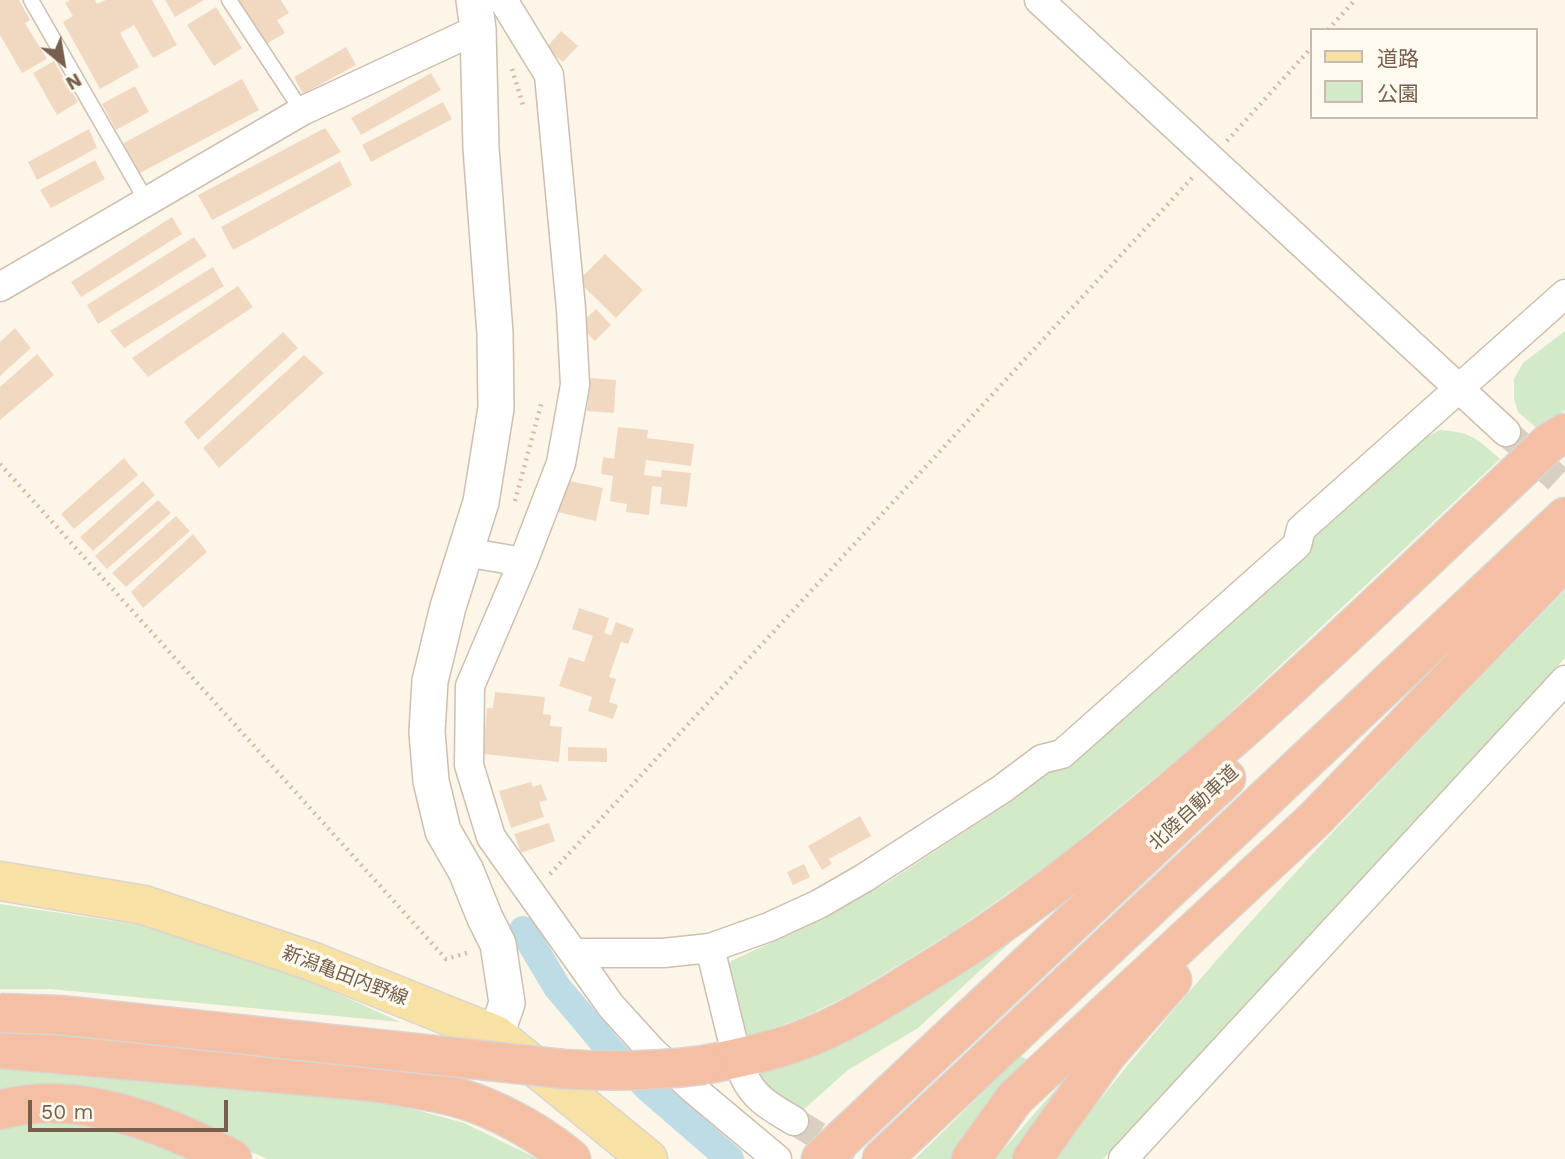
<!DOCTYPE html>
<html>
<head>
<meta charset="utf-8">
<style>
	body { margin:0 }
	#map { position:relative; width:1565px; height:1159px; overflow:hidden; background:#fcf6e9; font-family:"Work Sans","Noto Sans JP",sans-serif }
	canvas { display:block }
	.legend { position:absolute; left:1310px; top:28px; width:228px; height:91px; box-sizing:border-box; background:#fffaef; border:2px solid #c8bcae; margin:0; padding:9px 12px; list-style:none; font-size:21px; color:#765f4d }
	.legend li { display:flex; align-items:center; gap:14px; height:35px }
	.legend b { width:35px; border:2px solid #c8bcae }
	.north { position:absolute; left:28px; top:28px; width:70px; height:70px; -webkit-text-stroke:5px #fffaef; paint-order:stroke; rotate:150deg; font-size:19px; font-weight:700; line-height:28px; text-align:center; color:#765f4d }
	.north::after { content:''; display:block; margin:auto; width:24px; height:32px; background:#765f4d; clip-path:polygon(50% 0,100% 100%,50% 72%,0 100%) }
	.scale { position:absolute; left:28px; top:1100px; width:200px; height:32px; box-sizing:border-box; border:4px solid #765f4d; border-top:0; padding-left:9px; font-size:21px; line-height:24px; white-space:nowrap; color:#765f4d; -webkit-text-stroke:5px #fffaef; paint-order:stroke }
</style>
</head>
<body>
<div id="map">
<canvas width="1565" height="1159"></canvas>
<ul class="legend">
<li><b style="height:9px;background:#f8e1a4"></b>道路</li>
<li><b style="height:19px;background:#d2eac7"></b>公園</li>
</ul>
<div class="north">N</div>
<div class="scale">50 m</div>
</div>
<script>
const c = document.querySelector('canvas').getContext('2d');
c.lineJoin = 'round';
function paint(path, color) { c.fillStyle = color; c.fill(path, 'evenodd'); }
function trace(path, color, width, dash) { c.strokeStyle = color; c.lineWidth = width; c.lineCap = dash ? 'butt' : 'round'; c.setLineDash(dash || []); c.stroke(path); }
function write(font, color, halo, rows, align = 'center') {
  c.font = font + ' "Work Sans","Noto Sans JP",sans-serif'; c.lineWidth = 7; c.setLineDash([]); c.textBaseline = 'middle'; c.strokeStyle = halo; c.fillStyle = color; for (const [text, x, y, turn = 0] of rows) {
    c.save(); c.translate(x, y); c.rotate((+turn || 0) * Math.PI / 180); c.textAlign = isNaN(turn) ? turn : align; if (halo) c.strokeText(text, 0, 0); c.fillText(text, 0, 0); c.restore();
  }
}
const green = new Path2D(`
	M1565,331v79l-26,20 -21,-18 -4,-13v-20l9,-16z
	M1440,430c32,2 37,9 60,29l-297,279 -153,126 -96,67 -101,62 -51,25 -57,20 -16,-70 2,-7 94,-43 63,-36 128,-84 102,-83 307,-277z
	M1565,590v68l-462,501h-49c154,-204 334,-386 511,-569z
	M0,904l160,24 111,35 129,59 -350,-33h-50z
	M1028,926l-110,102 -70,42 -45,40 -36,-23 -10,-13 52,-18z
	M1091,1054l-80,105h-16l73,-84z
	M1020,1056l11,5 -80,98h-36z
	M0,1065l388,37 76,21 74,36h-270l-78,-32 -190,-25z
	M56,1115l67,10 86,34h-209v-37z`);
const canal = new Path2D(`
	M523,930l34,57 54,64 39,39 80,69`);
const building = new Path2D(`
	M0,0h19l11,20 -5,3 22,36 -25,14 -22,-38z
	M70,0h25l2,4 9,-4h46l25,45 -24,13 -19,-33 -14,8 19,34 -39,22 -37,-67 10,-6 -8,-13z
	M165,0h39l-29,17z
	M239,0h42l8,13 -12,7 8,13 -22,13z
	M216,7l26,41 -28,18 -27,-41z
	M561,31l17,15 -15,16 -17,-14z
	M346,47l10,18 -53,29 -9,-17z
	M54,61l24,41 -21,13 -24,-42z
	M431,73l10,17 -80,45 -10,-17z
	M242,79l17,31 -121,64 -16,-30z
	M135,86l14,26 -33,18 -14,-26z
	M443,102l9,17 -81,43 -9,-17z
	M325,128l16,24 -129,68 -14,-25z
	M89,129l8,19 -60,32 -9,-18z
	M95,160l10,19 -54,29 -11,-18z
	M340,161l12,24 -119,65 -12,-23z
	M172,217l10,17 -101,63 -10,-15z
	M194,237l13,19 -109,68 -11,-19z
	M605,254l38,36 -27,28 -38,-37z
	M213,267l11,19 -100,62 -14,-17z
	M238,286l15,21 -105,70 -16,-19z
	M596,309l15,16 -16,16 -16,-16z
	M15,328l16,20 -31,28v-34z
	M283,332l15,16 -100,92 -14,-18z
	M37,354l17,21 -54,45v-33z
	M304,355l20,18 -105,95 -16,-20z
	M589,378l27,2 -2,33 -27,-2z
	M618,427l30,3 -1,8 47,6 -3,22 -45,-6 -2,15 17,2 1,-7 29,3 -4,34 -27,-3 2,-17 -10,-1 -3,29 -23,-3 1,-8 -17,-3 3,-25 -12,-2 2,-17 11,2z
	M124,458l14,17 -64,54 -13,-15z
	M565,480l38,8 -7,33 -38,-9z
	M143,481l12,14 -62,56 -13,-14z
	M158,500l13,13 -64,56 -12,-13z
	M176,516l14,15 -64,56 -14,-14z
	M193,534l14,18 -64,56 -12,-16z
	M579,608l30,10 -5,15 7,2 5,-13 18,7 -6,15 -7,-2 -12,35 7,2 -7,23 9,3 -5,14 -25,-8 4,-14 -33,-11 10,-29 15,5 9,-26 -21,-7z
	M495,692l50,5 -2,17 8,1 -1,11 12,1 -3,35 -76,-8 4,-46h6z
	M568,747l39,1v14l-39,-1z
	M531,782l2,5 8,-3 6,16 -8,2 5,15 -33,11 -12,-37z
	M860,816l11,20 -42,23 3,5 -10,6 -14,-24z
	M549,823l6,18 -34,12 -7,-19z
	M804,864l6,13 -17,8 -6,-13z`);
const minorTunnel = new Path2D(`
	M1506,432l59,54
	M794,1121l62,38`);
const path = new Path2D(`
	M1328,30l27,-30
	M512,69l11,36
	M1227,141l84,-93
	M0,464l446,495 24,-7
	M515,501l27,-100
	M550,874l642,-696`);
const service = new Path2D(`
	M31,0l116,202
	M229,0l73,111`);
const minor = new Path2D(`
	M503,0l46,75 22,234 4,76 -14,78 -38,99 -53,124 -1,79 22,72 120,169 40,44 41,38 85,71
	M1039,0l467,432
	M0,287l302,-176 176,-82
	M465,552l58,10
	M710,948l23,94
	M574,953h89l47,-5 59,-21 50,-23 45,-26 138,-89 40,-30 20,-5 235,-209 4,-16 264,-235
	M744,1076c11,24 29,32 50,45
	M1123,1159l442,-479`);
const tertiary = new Path2D(`
	M474,0l4,29 3,119 14,185 1,75 -15,94 -33,105 -18,74 -3,51 4,49 12,50 23,40 19,47 13,26 9,59 -11,32`);
const primary = new Path2D(`
	M0,881l144,24 170,57 182,73 152,124`);
const motorway = new Path2D(`
	M0,1049l375,33c34,6 70,10 102,22 32,12 68,33 94,55
	M704,1065c33,-7 67,-13 98,-25 39,-15 74,-36 109,-58 49,-29 96,-61 141,-95 178,-135 336,-293 498,-445l15,-9
	M0,1110c75,-22 166,14 232,49
	M821,1159l405,-381
	M882,1159l683,-642
	M971,1159l44,-61 300,-279 250,-259
	M1032,1159l75,-105 65,-74`);
const motorwayBridge = new Path2D(`
	M0,1013l60,2 504,54c47,3 93,2 140,-4`);
const streetNames = [
	["北陸自動車道",1194,808,-43],
	["新潟亀田内野線",345,976,21]
];
paint(green, '#d2eac7');
trace(canal, '#bddce6', 28);
paint(building, '#f1d9c1');
trace(minorTunnel, '#dad0c2', 28, [28, 14]);
trace(service, '#cebfaf', 17);
trace(minor, '#cebfaf', 31);
trace(tertiary, '#cebfaf', 38);
trace(primary, '#dbd5d1', 41);
trace(motorway, '#dbd5d1', 41);
trace(path, '#d6bca4', 4.5, [2, 5]);
trace(service, '#fff', 14);
trace(minor, '#fff', 28);
trace(tertiary, '#fff', 35);
trace(primary, '#f8e1a4', 38);
trace(motorway, '#f4bfa2', 38);
trace(motorwayBridge, '#dbd5d1', 41, []);
trace(motorwayBridge, '#f4bfa2', 38);
write('19px', '#765f4d', '#fffaef', streetNames);
</script>
</body>
</html>
